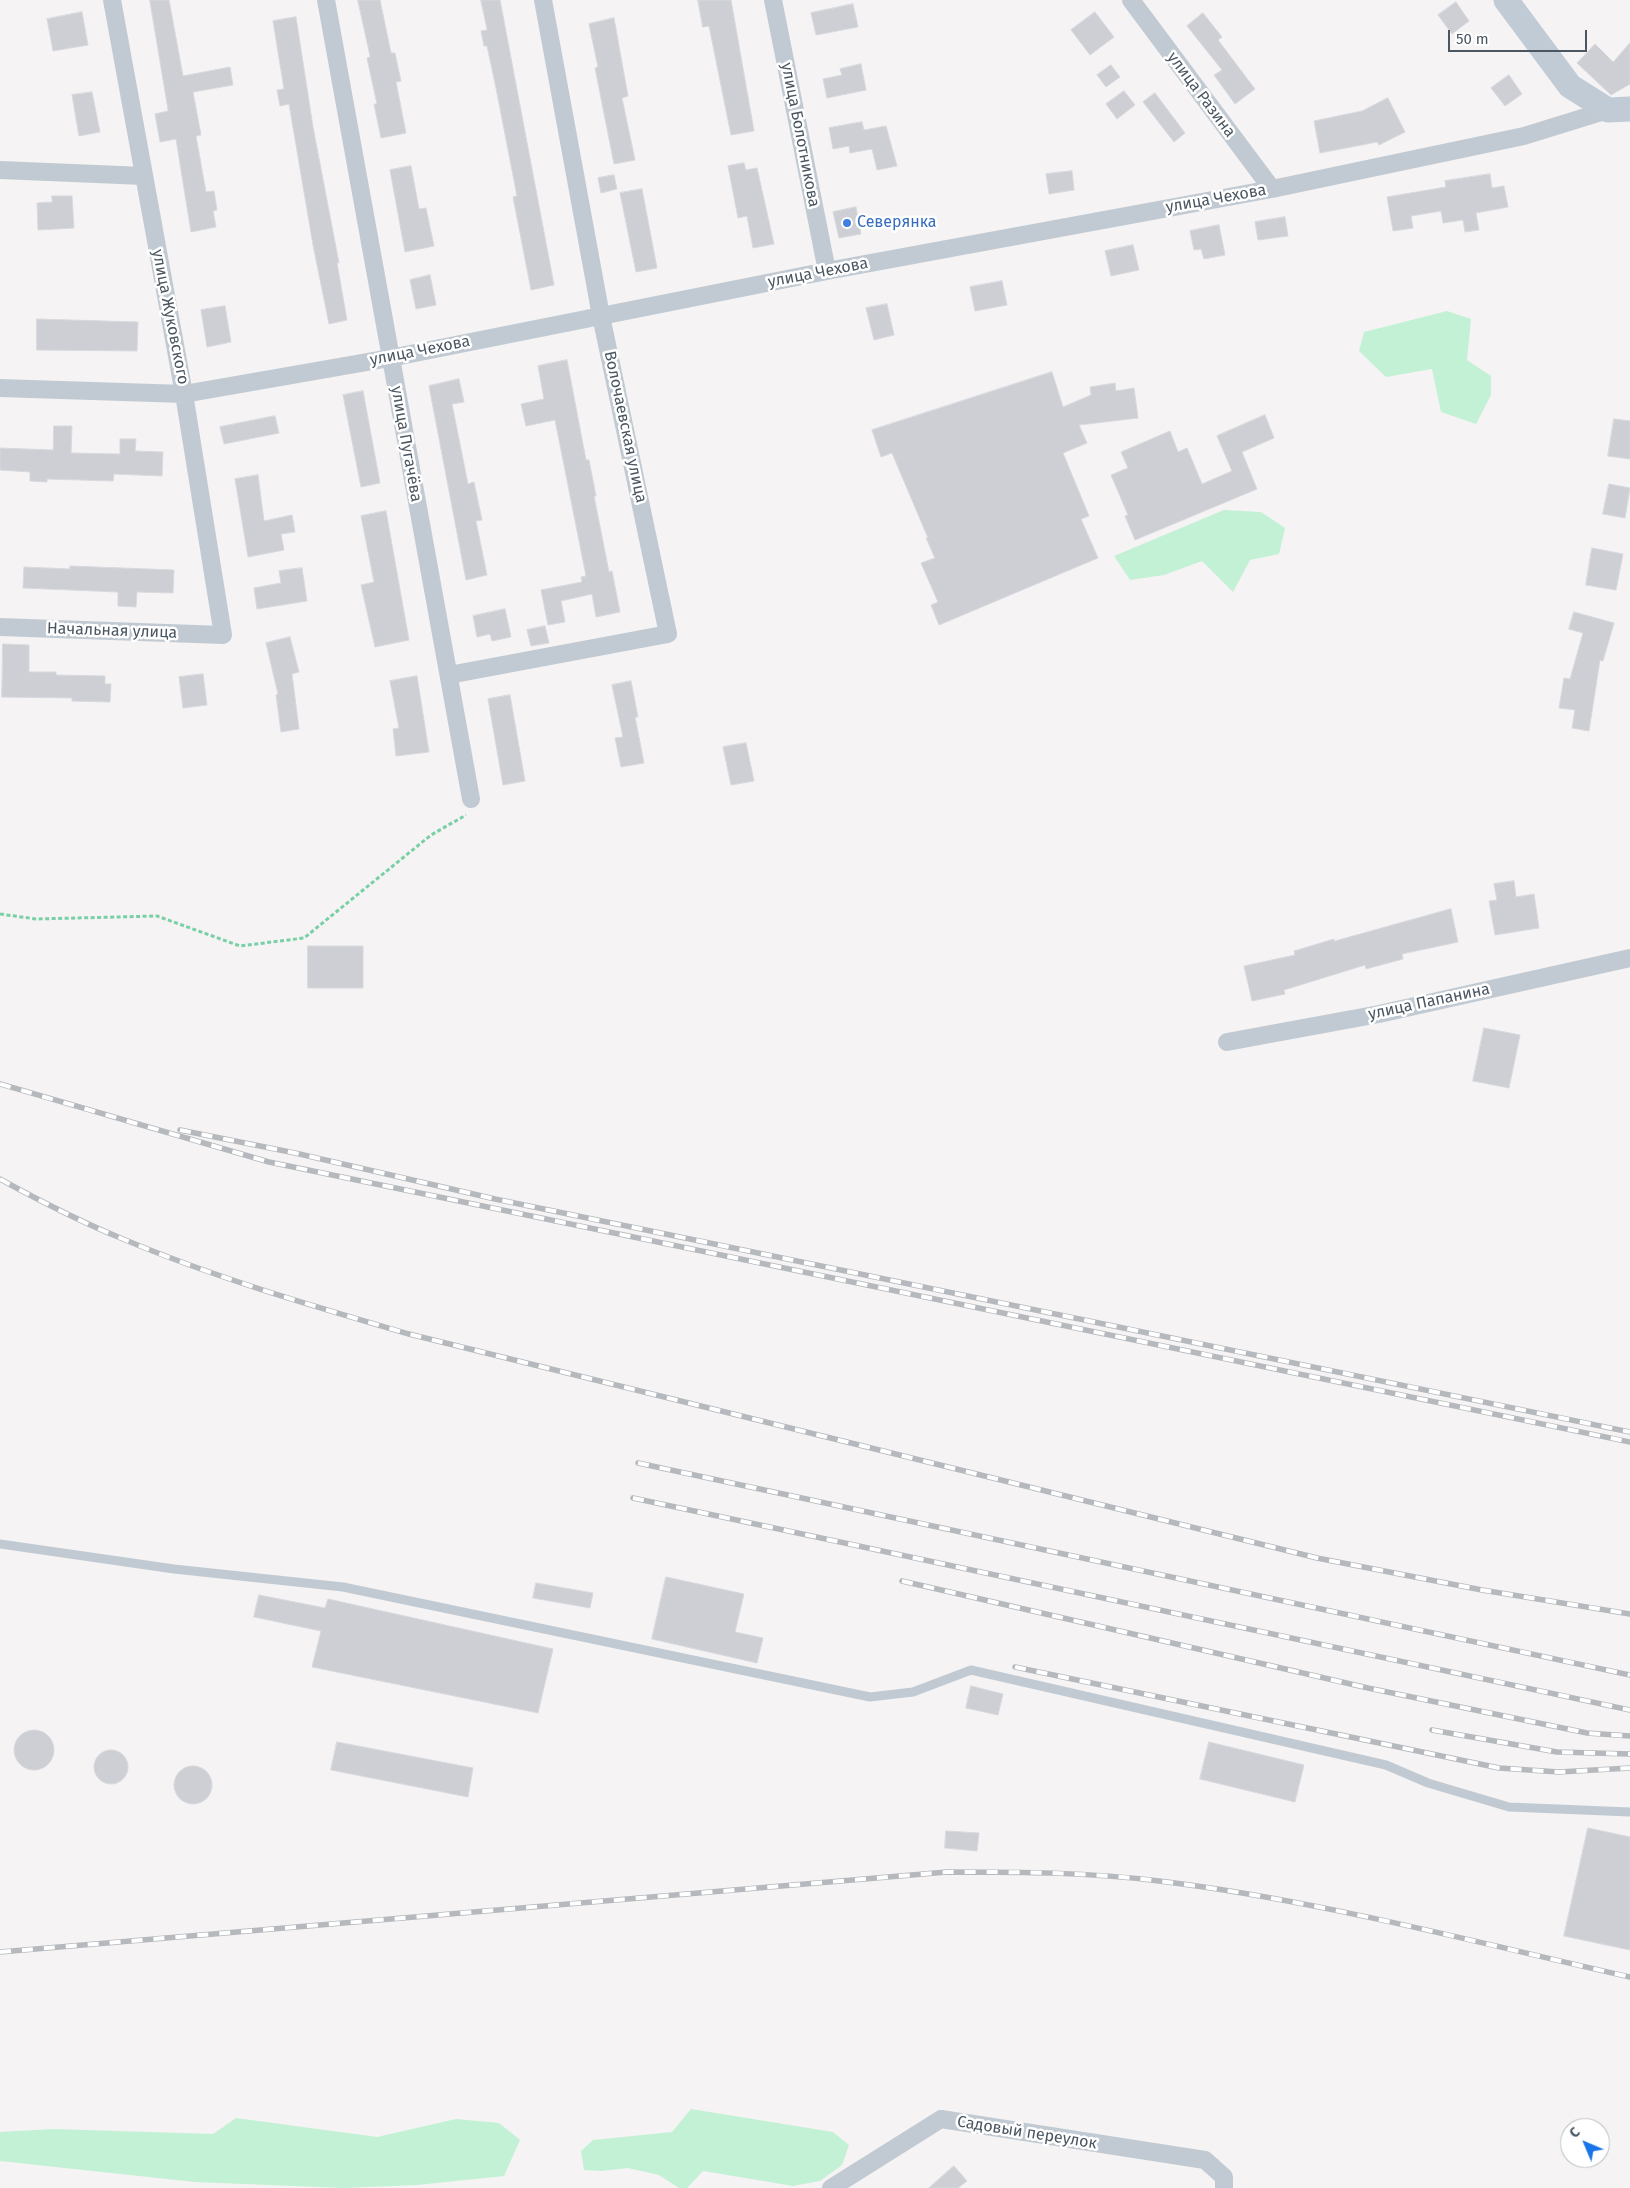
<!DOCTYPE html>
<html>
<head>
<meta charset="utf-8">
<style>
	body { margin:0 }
	#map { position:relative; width:1630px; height:2188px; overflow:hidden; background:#f5f3f3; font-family:"Fira Sans",sans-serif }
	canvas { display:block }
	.north { position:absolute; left:1560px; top:2118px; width:50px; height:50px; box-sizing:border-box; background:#fff; border:1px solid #b7bbc0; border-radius:50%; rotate:315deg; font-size:14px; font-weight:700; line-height:20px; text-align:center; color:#4a5661 }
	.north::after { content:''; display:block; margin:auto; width:18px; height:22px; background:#1a73e8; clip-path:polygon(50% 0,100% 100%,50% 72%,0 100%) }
	.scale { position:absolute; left:1448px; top:30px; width:139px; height:22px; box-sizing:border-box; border:2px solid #4a5661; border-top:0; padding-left:6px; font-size:15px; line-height:18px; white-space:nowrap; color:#4a5661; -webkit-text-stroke:4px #fff; paint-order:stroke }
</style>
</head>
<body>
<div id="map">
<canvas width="1630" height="2188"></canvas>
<div class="north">С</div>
<div class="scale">50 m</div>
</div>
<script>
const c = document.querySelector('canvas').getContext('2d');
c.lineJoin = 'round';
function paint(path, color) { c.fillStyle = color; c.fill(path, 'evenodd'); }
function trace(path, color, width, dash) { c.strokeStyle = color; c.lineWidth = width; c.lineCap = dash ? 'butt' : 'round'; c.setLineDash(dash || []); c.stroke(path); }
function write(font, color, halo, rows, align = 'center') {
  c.font = font + ' "Fira Sans",sans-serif'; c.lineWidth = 5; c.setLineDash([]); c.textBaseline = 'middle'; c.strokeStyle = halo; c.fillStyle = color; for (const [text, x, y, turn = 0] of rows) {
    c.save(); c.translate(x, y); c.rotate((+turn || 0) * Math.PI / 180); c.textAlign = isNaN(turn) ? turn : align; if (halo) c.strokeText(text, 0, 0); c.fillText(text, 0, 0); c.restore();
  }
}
const green = new Path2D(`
	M1447,311l24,8 -4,41 24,16v19l-15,29 -35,-12 -9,-43 -46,8 -27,-26 5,-19z
	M1224,510l37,2 24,16 -6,26 -29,6 -17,32 -31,-31 -38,14 -34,5 -16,-24z
	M691,2109l142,23 16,13 -7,20 -22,16 -27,5 -90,-15 -16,17h-8l-20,-13 -31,-7 -27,3 -17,-1 -3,-19 12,-11 79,-8z
	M236,2118l141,19 79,-18 43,4 21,17 -16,36 -87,9 -74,3 -148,-6 -195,-21v-29l53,-3 160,5z`);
const building = new Path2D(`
	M150,0h19l14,76 47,-9 3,18 -40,7 8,43 -5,1 10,56 8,-1 3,19 -4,1 3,16 -25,5 -15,-93 -16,3 -5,-28 13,-3z
	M358,0h22l11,53h4l6,28 -5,1 10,51 -25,5 -7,-34h3l-10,-46 3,-1z
	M481,0h19l54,285 -23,5 -18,-93 4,-1 -21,-108 -9,-42h-3l-3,-15 6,-1z
	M698,0h33l23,131 -23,4 -22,-109 -6,1z
	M1456,2l13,19 -17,13 -14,-19z
	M853,4l5,23 -42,8 -5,-22z
	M82,12l6,33 -35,6 -6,-32z
	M1095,12l19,25 -24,18 -19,-25z
	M1203,13l19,24 -4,3 37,49 -20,15 -21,-29 8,-5 -35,-44z
	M296,17l17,110 26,136h-2l10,57 -18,4 -16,-79 -24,-141 -9,2 -3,-16 7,-1 -11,-68z
	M614,18l14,78 -6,2 13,62 -21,4 -19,-96 3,-1 -9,-43z
	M1630,43v41l-19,11 -34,-32 18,-19 18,18z
	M861,64l5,26 -39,8 -4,-19 19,-4 -2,-6z
	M1111,65l9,12 -14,10 -9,-12z
	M1509,75l13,19 -17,12 -14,-18z
	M1124,91l11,14 -18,14 -11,-15z
	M92,92l8,40 -21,4 -7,-41z
	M1155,93l30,40 -11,9 -31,-40z
	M1388,98l17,34 -26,13 -2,-3 -57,11 -6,-32 48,-10z
	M862,122l2,8 22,-4 11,40 -20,4 -5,-21 -22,4 -1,-7 -16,3 -4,-21z
	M744,163l2,7 11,-2 17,76 -21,4 -6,-32 -9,2 -10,-52z
	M411,166l8,43 7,-1 8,38 -29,6 -15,-82z
	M1072,171l2,19 -25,4 -3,-20z
	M1490,174l2,14 12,-2 4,21 -32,6 3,17 -14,2 -2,-12 -20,3 -2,-12 -30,5 2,12 -20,3 -6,-34 59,-10 -1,-6z
	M614,175l3,14 -16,4 -3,-15z
	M642,189l15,79 -21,4 -16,-79z
	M52,196h20l2,32 -36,2 -1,-27 15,-1z
	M856,207l5,27 -22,4 -6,-26z
	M1285,217l3,19 -30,4 -3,-18z
	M1219,225l6,30 -21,4 -3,-10 -7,1 -4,-19z
	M1133,245l6,25 -28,6 -6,-25z
	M430,275l6,30 -20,4 -6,-29z
	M1002,281l5,24 -32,6 -5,-24z
	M887,304l7,31 -20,5 -8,-32z
	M225,306l6,36 -24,5 -6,-37z
	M37,319l101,3 -1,29 -100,-1z
	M567,360l19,100h3l7,36h-2l15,76 3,-1 8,41 -24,5 -4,-23 -31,7 4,21 -17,3 -7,-35 41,-8 -1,-5 5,-1 -31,-156 -29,6 -5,-22 23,-5 -6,-33z
	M1052,372l11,35 28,-12 -1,-8 25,-4 1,8 18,-3 4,30 -59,7 8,18 -24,10 26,63 -8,3 17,39 -159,67 -8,-20 7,-3 -17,-39 14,-5 -9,-20h2l-36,-85 -11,4 -9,-27z
	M459,379l5,23 -12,2 16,80 6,-2 8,38 -6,1 11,54 -21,5 -37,-194z
	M363,391l17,92 -19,4 -18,-92z
	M1265,415l9,23 -32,14 15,37 -122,51 -10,-24 3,-1 -17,-40 17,-7 -7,-16 49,-21 8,21 9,-4 15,36 30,-13 -15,-35z
	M275,416l4,17 -55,11 -4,-17z
	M1614,419l16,2v38l-22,-3z
	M54,426h18l-1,27 49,1v-15h16l-1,12 28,1 -1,24 -48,-2 -1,7 -66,-2v3l-17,-1v-9l-30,-2v-22l53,2z
	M258,475l6,46 28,-6 3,17 -14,2 3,16 -36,7 -13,-78z
	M1609,484l21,4 -5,30 -22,-4z
	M386,511l23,129 -34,7 -14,-62 13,-3 -13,-66z
	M1592,548l31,6 -7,36 -30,-5z
	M70,566l104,4 -1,23 -36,-1 -1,15 -18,-1v-14l-95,-4 1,-21 46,2z
	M302,568l5,33 -50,8 -3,-21 27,-5 -2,-12z
	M505,609l6,28 -19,4 -2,-7 -13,3 -4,-21z
	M1574,612l40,11 -11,38 -3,-1 -11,71 -17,-3 3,-18 -16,-2 5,-30 6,1 13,-46 -14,-4z
	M545,626l4,17 -18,3 -4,-16z
	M290,637l9,35 -7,2 7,55 -18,3 -5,-37 2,-1 -12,-51z
	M3,644l26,1v27h27v3l49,1v8h6l-1,18 -38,-1v-3l-70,-1z
	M203,674l4,31 -24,3 -4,-31z
	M417,676l12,76 -33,4 -3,-27 6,-1 -9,-47z
	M631,681l7,36h-3l9,46 -23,4 -6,-29 8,-1 -11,-52z
	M510,695l15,86 -22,4 -15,-86z
	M746,743l8,38 -23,4 -8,-38z
	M1514,881l2,16 18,-3 5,34 -44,7 -6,-34 8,-1 -3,-16z
	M1451,909l7,33 -56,12 1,5 -37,10 -1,-4 -81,25 1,4 -33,7 -8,-35 51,-11 -1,-4 40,-12v2z
	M308,946h55v42h-55z
	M1484,1028l36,7 -11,53 -36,-7z
	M666,1577l78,17 -9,38 28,6 -6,25 -105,-24z
	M536,1583l57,10 -3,15 -57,-10z
	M259,1595l66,13 3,-9 225,50 -15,64 -226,-46 9,-36 -67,-14z
	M971,1686l32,8 -5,21 -32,-7z
	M14 1750a20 20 0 1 1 40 0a20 20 0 1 1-40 0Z
	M337,1742l136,26 -5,29 -137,-27z
	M1209,1742l95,23 -9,37 -95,-23z
	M94 1767a17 17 0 1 1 34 0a17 17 0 1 1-34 0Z
	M174 1785a19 19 0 1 1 38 0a19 19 0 1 1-38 0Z
	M1588,1828l42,9v113l-66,-14z
	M946,1831l33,2 -2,18 -32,-3z
	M954,2166l13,15 -9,7h-29z`);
const path = new Path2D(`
	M0,914l36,5 121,-3 83,30 64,-8 127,-103 35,-20`);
const service = new Path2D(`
	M0,1544l174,25 169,18 527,110 43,-5 58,-22 415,95 42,18 81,24 121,5`);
const minor = new Path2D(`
	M326,0l145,799
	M773,0l54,271
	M1131,0l141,189
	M0,170l144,6
	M0,388l184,6 206,-36 437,-87 445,-82 252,-53 84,-26
	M0,627l223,8 -39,-241 -72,-394
	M449,675l219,-41 -67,-318 -58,-316
	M1227,1042l152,-28 251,-56
	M831,2188l110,-69 264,41 19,17v11`);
const secondary = new Path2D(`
	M1506,0l64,86 38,24 22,-1`);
const rail = new Path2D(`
	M0,1084l269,78 1361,280
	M180,1130l115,23 200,46 1135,233
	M0,1179c40,22 81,43 123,60 93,39 190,67 286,95l908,224 165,32 148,24
	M638,1463l992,212
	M633,1498l997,212
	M902,1581l466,107 219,45 43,3
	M1015,1667l484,101 60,4 71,-4
	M1432,1730l125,22 73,2
	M0,1952l947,-80c71,0 141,0 212,9 158,19 315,61 471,96`);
const markers = [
	[847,223,5,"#3f7fe0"]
];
const streetNames = [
	["улица Разина",1201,95,53],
	["улица Болотникова",800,135,79],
	["улица Чехова",1216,199,-10],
	["улица Чехова",818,273,-11],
	["улица Жуковского",170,317,79],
	["улица Чехова",420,351,-11],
	["Волочаевская улица",625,427,78],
	["улица Пугачёва",406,444,80],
	["Начальная улица",112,631,2],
	["улица Папанина",1429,1002,-12],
	["Садовый переулок",1027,2133,9]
];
const shopNames = [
	["Северянка",857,223]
];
paint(green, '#c3f1d5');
paint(building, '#cdcfd5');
trace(building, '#d7d9de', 1);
trace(path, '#7ad0a6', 3, [4, 2.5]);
trace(service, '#c1cad2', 9);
trace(minor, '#c1cad2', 18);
trace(secondary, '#c1cbd6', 25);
trace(rail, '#b5b8bd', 5.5);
trace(rail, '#fff', 4, [11]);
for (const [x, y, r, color] of markers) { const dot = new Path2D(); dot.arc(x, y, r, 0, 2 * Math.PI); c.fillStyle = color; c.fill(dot); trace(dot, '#fff', 2); }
write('16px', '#4a5661', '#fff', streetNames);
write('16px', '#366cbe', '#fff', shopNames, 'left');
</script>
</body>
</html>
